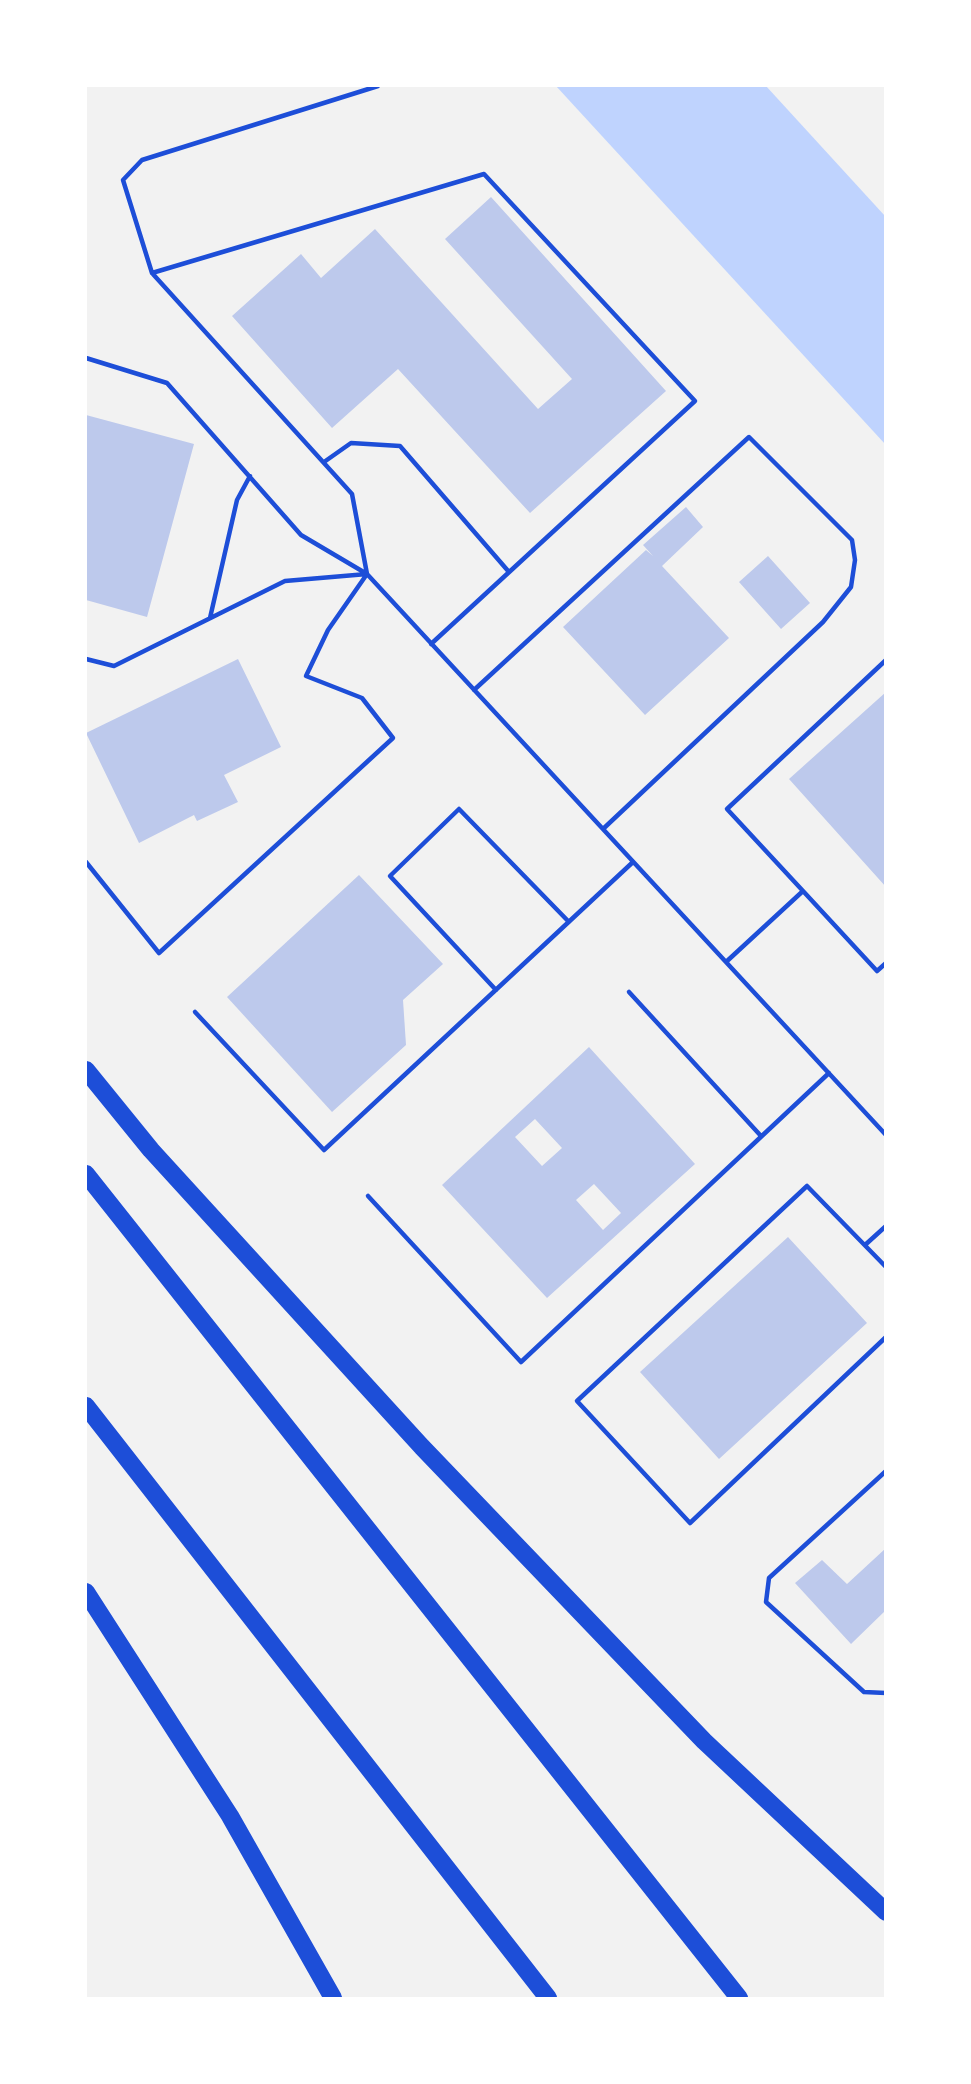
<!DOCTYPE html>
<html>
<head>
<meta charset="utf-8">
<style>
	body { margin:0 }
	#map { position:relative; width:971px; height:2084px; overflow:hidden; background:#f2f2f2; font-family:"Zilla Slab",serif }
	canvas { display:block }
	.frame { position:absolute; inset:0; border:87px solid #fff; pointer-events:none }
</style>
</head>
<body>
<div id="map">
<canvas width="971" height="2084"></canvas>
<div class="frame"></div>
</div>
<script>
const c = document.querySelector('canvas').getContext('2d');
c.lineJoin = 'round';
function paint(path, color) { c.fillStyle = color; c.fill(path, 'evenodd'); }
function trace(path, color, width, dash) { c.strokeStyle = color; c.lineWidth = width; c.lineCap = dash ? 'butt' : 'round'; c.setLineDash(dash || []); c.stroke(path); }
const water = new Path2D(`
	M556,86h210l119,130v228z`);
const building = new Path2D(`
	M491,197l175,194 -136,122 -132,-144 -66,59 -100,-112 69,-62 20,24 54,-49 163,180 34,-30 -127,-140z
	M86,415l108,29 -47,173 -61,-17z
	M686,507l17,20 -41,39 67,72 -84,77 -82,-88 83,-77 7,6 -10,-11z
	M768,556l42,47 -29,26 -42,-47z
	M238,659l43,88 -57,28 14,27 -41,19 -3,-6 -55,28 -53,-110z
	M886,692v195l-97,-108z
	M359,875l84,89 -40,36 3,45 -74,67 -105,-115z
	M589,1047l106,117 -148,134 -105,-113zM535,1119l27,29 -20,18 -27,-29zM594,1184l27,29 -18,17 -27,-30z
	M788,1237l79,86 -148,136 -79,-87z
	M886,1548v62l-35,34 -56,-61 27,-23 25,24z`);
const service = new Path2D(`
	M152,273l-29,-93 19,-20 236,-74
	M86,358l81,25 134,152 66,39 -82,7 -171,85 -28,-7
	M324,462l27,-19 49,3 109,126
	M367,574l519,561
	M210,618l27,-118 13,-24
	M474,690l275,-253 103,103 3,20 -4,27 -28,35 -220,207
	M86,862l73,91 234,-215 -31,-40 -56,-22 22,-46 39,-56 -15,-80 -200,-221 332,-99 211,227 -264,243
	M803,891l-76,-82 159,-149
	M726,962l77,-71 74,80 9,-8
	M496,990l-106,-114 69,-67 110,113
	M629,992l132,144
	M195,1012l129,138 309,-288
	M368,1196l153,166 308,-289
	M865,1245l21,-19
	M886,1267l-79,-81 -230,215 113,122 196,-186
	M886,1471l-117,107 -3,24 98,90 22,1`);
const motorway = new Path2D(`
	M86,1070l65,80 271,297 282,294 182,171
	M86,1174l653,824
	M86,1406l462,592
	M86,1592l144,224 103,182`);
paint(water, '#bfd3fe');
paint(building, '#bdc9ec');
trace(service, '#1d4ed8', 4.5);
trace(motorway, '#1d4ed8', 18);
</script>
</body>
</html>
